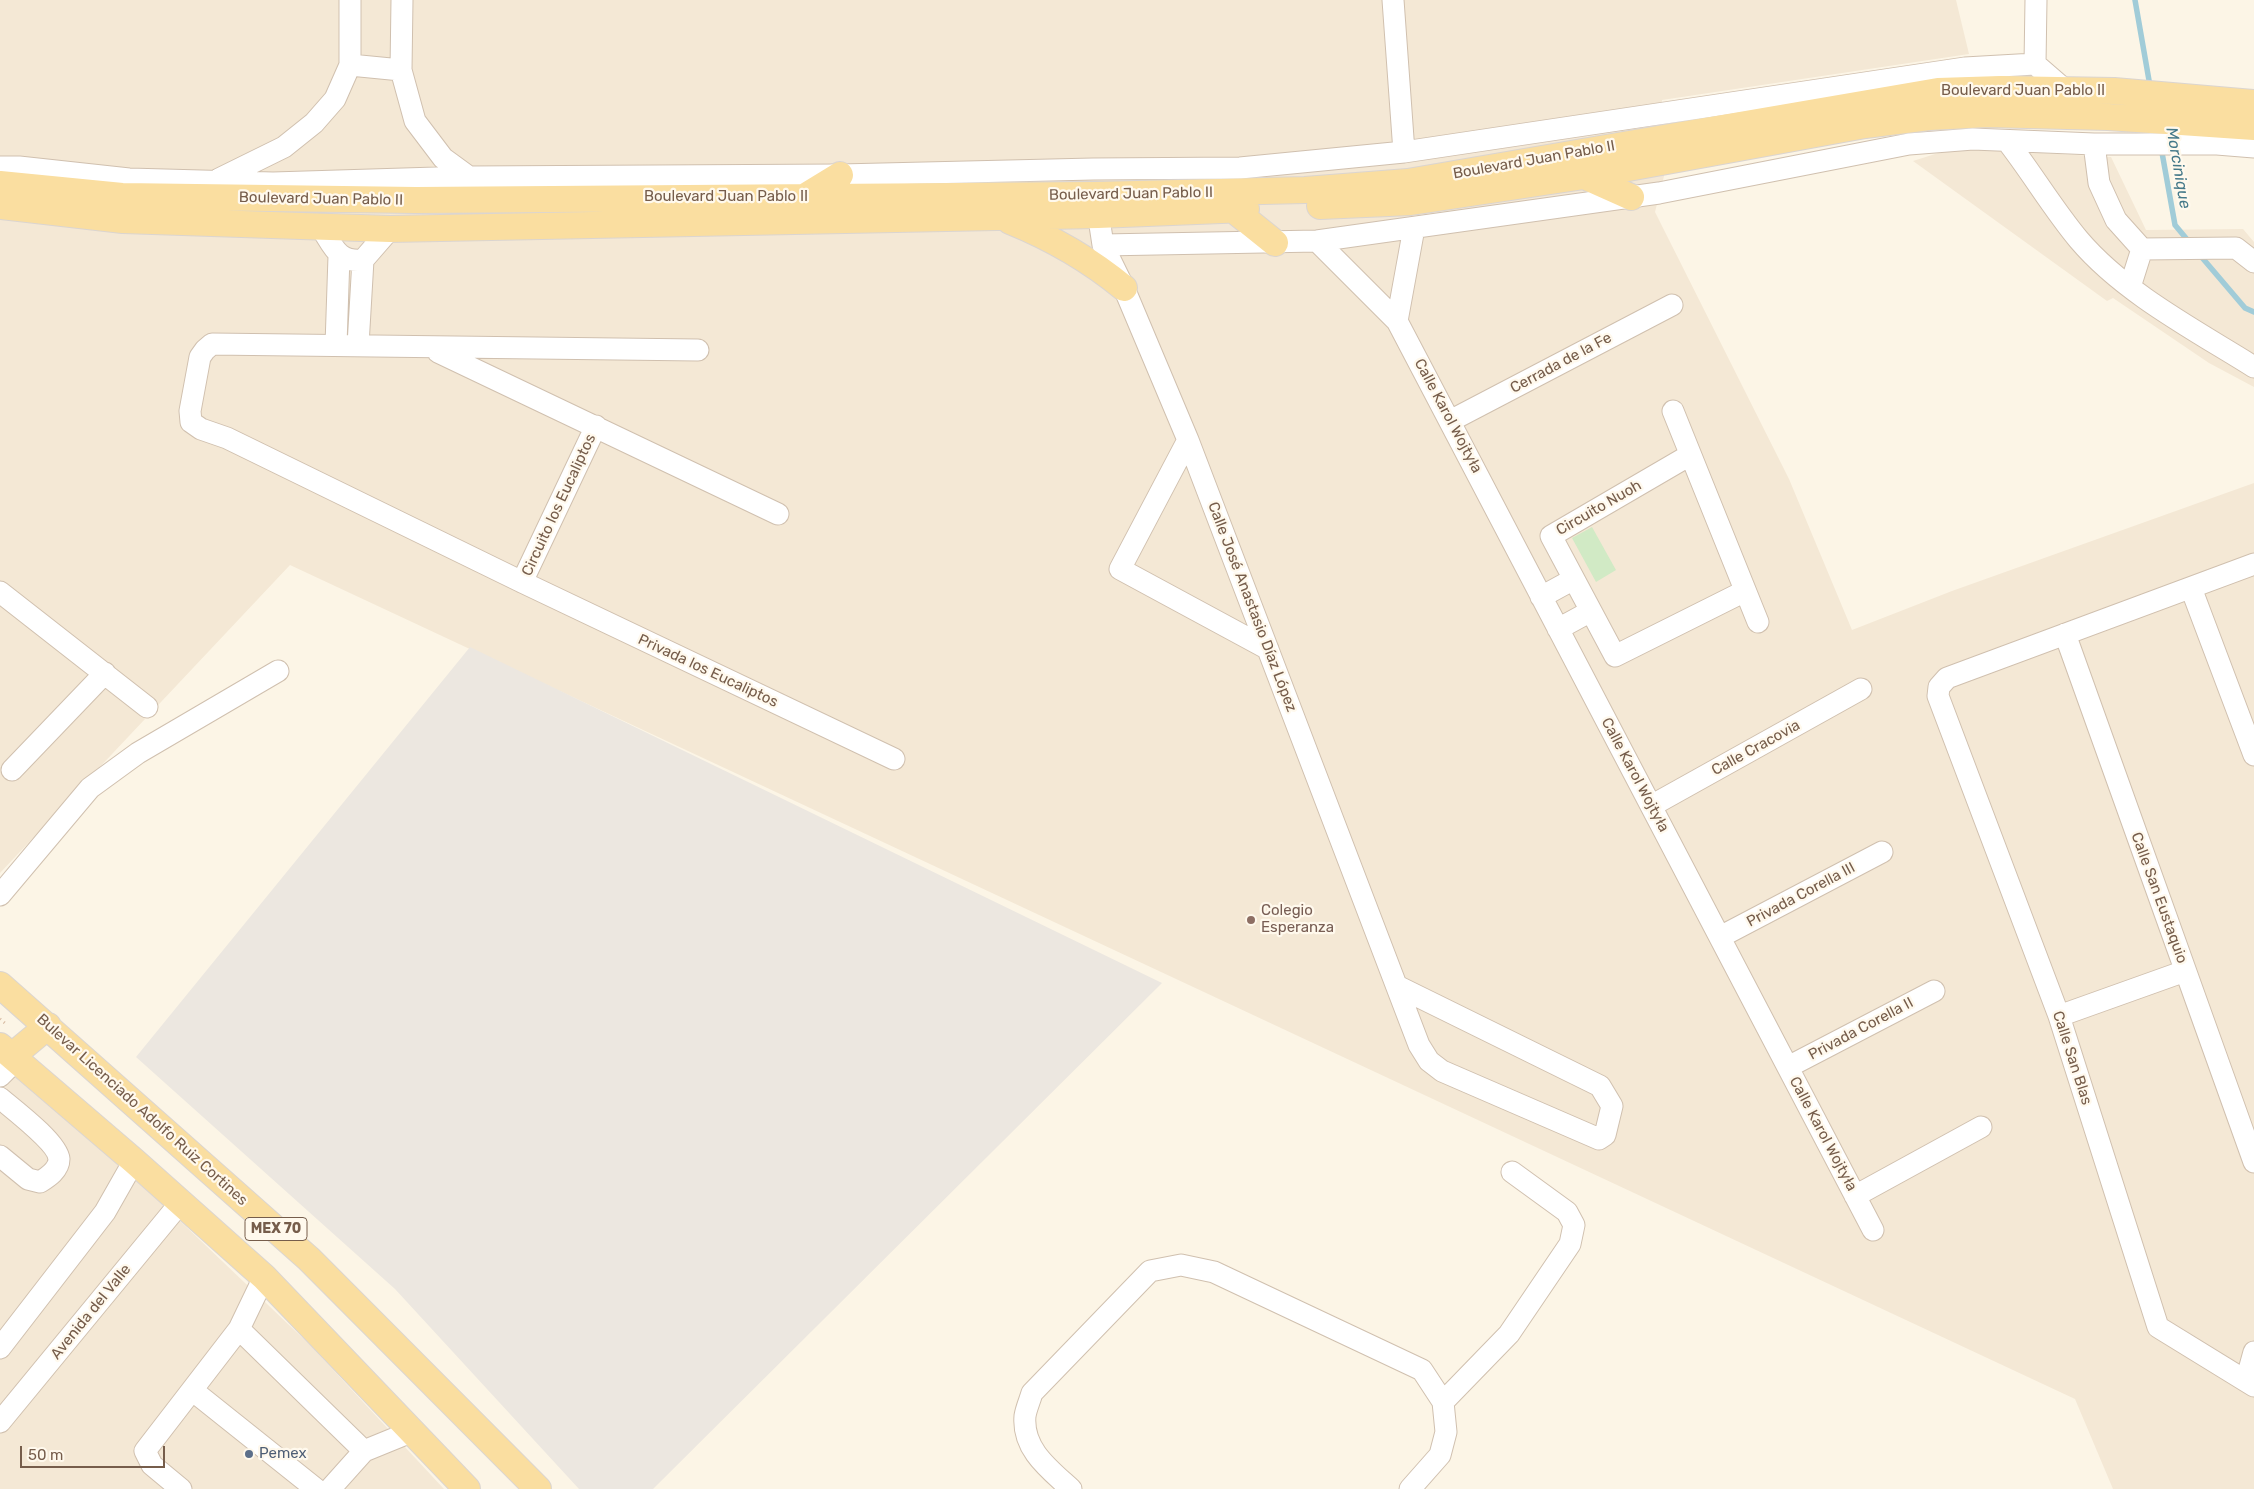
<!DOCTYPE html>
<html>
<head>
<meta charset="utf-8">
<style>
	body { margin:0 }
	#map { position:relative; width:2254px; height:1489px; overflow:hidden; background:#fcf5e6; font-family:Rubik,sans-serif }
	canvas { display:block }
	.scale { position:absolute; left:20px; top:1446px; width:145px; height:22px; box-sizing:border-box; border:2px solid #765d4b; border-top:0; padding-left:6px; font-size:15px; line-height:18px; white-space:nowrap; color:#765d4b; -webkit-text-stroke:4px #fff9ed; paint-order:stroke }
</style>
</head>
<body>
<div id="map">
<canvas width="2254" height="1489"></canvas>
<div class="scale">50 m</div>
</div>
<script>
const c = document.querySelector('canvas').getContext('2d');
c.lineJoin = 'round';
function paint(path, color) { c.fillStyle = color; c.fill(path, 'evenodd'); }
function trace(path, color, width, dash) { c.strokeStyle = color; c.lineWidth = width; c.lineCap = dash ? 'butt' : 'round'; c.setLineDash(dash || []); c.stroke(path); }
function write(font, color, halo, rows, align = 'center') {
  c.font = font + ' Rubik,sans-serif'; c.lineWidth = 4.5; c.setLineDash([]); c.textBaseline = 'middle'; c.strokeStyle = halo; c.fillStyle = color; for (const [text, x, y, turn = 0] of rows) {
    c.save(); c.translate(x, y); c.rotate((+turn || 0) * Math.PI / 180); c.textAlign = isNaN(turn) ? turn : align; if (halo) c.strokeText(text, 0, 0); c.fillText(text, 0, 0); c.restore();
  }
}
const residential = new Path2D(`
	M0,0h1956l13,54 -307,46 2,76 -9,36 134,267 63,151 100,-39 302,-108v1006h-141l-38,-90 -1785,-834 -290,308z
	M1954,148l157,9 35,73 97,-1 11,13v145l-45,-24 -96,-65 -6,3 -194,-140z
	M0,1049l311,297 133,143h-444z`);
const industrial = new Path2D(`
	M470,647l692,336 -509,506h-74l-184,-200 -259,-232z`);
const green = new Path2D(`
	M1592,527l24,43 -20,12 -24,-44z`);
const stream = new Path2D(`
	M2135,0l15,86
	M2161,147l14,78 15,18
	M2199,254l46,54 9,4`);
const path = new Path2D(`
	M0,1019l6,5`);
const minor = new Path2D(`
	M402,0l-1,70 14,51 28,37 26,19
	M1393,0l11,152
	M2035,64l1,-64
	M350,65l51,5
	M2007,141c25,32 46,68 72,99 45,53 116,90 175,127
	M2094,144l5,39 17,37 26,29 94,-1 18,14
	M0,167h19l110,12 144,4 196,-6 371,-2 253,-6 147,-1 164,-16 561,-84 70,-4 30,26
	M219,179l65,-32 30,-24 21,-24 15,-34v-65
	M1096,199l7,46 21,43 64,152 231,605 10,16 13,10 157,68 6,-4 7,-29 -12,-20 -203,-100
	M320,226c13,19 17,37 43,34l27,-31
	M1317,241l80,80 476,909
	M1103,245l214,-4 342,-48 250,-49 64,-5 121,5h123l37,3
	M2130,287l12,-38
	M1397,321l17,-93
	M336,345l3,-89
	M358,345l5,-85
	M698,350l-486,-6 -7,6 -5,7 -10,54 1,11 10,7 26,9 295,144 372,177
	M438,352l340,162
	M1673,411l85,211
	M1450,421l222,-116
	M1188,440l-68,129 148,80
	M1690,455l-139,81 64,120 130,-65
	M2254,564l-307,114 -8,9 -1,9 121,320 99,311 96,59
	M522,582l74,-156
	M2191,588l63,167
	M0,592l147,115
	M1541,597l33,-18
	M1558,629l33,-18
	M2065,634l189,528
	M12,770l93,-97
	M1651,806l210,-117
	M0,895l90,-107 48,-35 140,-82
	M1720,937l162,-85
	M2059,1016l126,-45
	M1788,1067l146,-76
	M0,1076l16,-16
	M0,1098c13,11 58,45 59,61 0,11 -11,18 -19,23l-12,-3 -28,-23
	M1855,1196l126,-69
	M239,1329l125,122
	M0,1348l105,-136 29,-51
	M2246,1381l8,-29
	M192,1390l124,99
	M1443,1402l66,-68 61,-90 4,-19 -7,-13 -55,-40
	M0,1422l181,-220
	M181,1489l-29,-24 -7,-14 94,-122 25,-52
	M330,1489l34,-38 49,-20
	M1071,1489c-22,-20 -49,-40 -46,-73 1,-7 5,-16 7,-23l118,-122 31,-6 33,7 208,98 21,32 3,30 -6,23 -30,34`);
const major = new Path2D(`
	M1584,176l47,21
	M0,184l122,12 294,4 679,-5 210,-5 103,-8 530,-91 63,-2 113,2 140,12
	M804,197l36,-22
	M0,206l123,14 267,9 708,-14 148,-6
	M1320,206l91,-4 173,-26 281,-51 64,-8 58,-3 121,3 146,10
	M1234,210l41,33
	M1010,221c42,17 79,38 114,67
	M0,985l309,274 229,230
	M0,1046l134,115 130,116 203,212
	M12,1056l36,-30`);
const markers = [
	[1251,920,5,"#8d6e63"],
	[249,1454,5,"#5c6f8a"]
];
const shields = [
	[276,1229,62]
];
const shieldNames = [
	["MEX 70",276,1229]
];
const streetNames = [
	["Boulevard Juan Pablo II",2023,91],
	["Boulevard Juan Pablo II",1534,160,-10],
	["Boulevard Juan Pablo II",1131,194,-1],
	["Boulevard Juan Pablo II",726,197],
	["Boulevard Juan Pablo II",321,199,1],
	["Cerrada de la Fe",1561,363,-28],
	["Calle Karol Wojtyła",1448,416,62],
	["Circuito los Eucaliptos",559,505,-65],
	["Circuito Nuoh",1599,508,-30],
	["Calle José Anastasio Díaz López",1252,607,69],
	["Privada los Eucaliptos",708,671,25],
	["Calle Cracovia",1756,748,-29],
	["Calle Karol Wojtyła",1635,775,62],
	["Privada Corella III",1801,895,-28],
	["Calle San Eustaquio",2159,898,70],
	["Privada Corella II",1861,1029,-28],
	["Calle San Blas",2072,1058,72],
	["Bulevar Licenciado Adolfo Ruiz Cortines",142,1110,42],
	["Calle Karol Wojtyła",1823,1134,62],
	["Avenida del Valle",91,1312,-51]
];
const educationNames = [
	["Colegio",1261,911],
	["Esperanza",1261,928]
];
const serviceNames = [
	["Pemex",259,1454]
];
const waterNames = [
	["Morcinique",2178,168,80]
];
paint(residential, '#f4e8d5');
paint(industrial, '#ece7e0');
paint(green, '#d1eac5');
trace(stream, '#a1ccd8', 5.5);
trace(minor, '#d0c0af', 23);
trace(major, '#dbd5d0', 28);
trace(path, '#d6b9a1', 3, [1, 4]);
trace(minor, '#fff', 21);
trace(major, '#fadea0', 26);
for (const [x, y, r, color] of markers) { const dot = new Path2D(); dot.arc(x, y, r, 0, 2 * Math.PI); c.fillStyle = color; c.fill(dot); trace(dot, '#fff9ed', 2); }
for (const [x, y, w] of shields) { const box = new Path2D(); box.roundRect(x - w / 2, y - 11.5, w, 23, 4); c.fillStyle = '#fff9ed'; c.fill(box); trace(box, '#765d4b', 1); }
write('bold 14px', '#765d4b', null, shieldNames);
write('15px', '#765d4b', '#fff9ed', streetNames);
write('15px', '#785e54', '#fff9ed', educationNames, 'left');
write('15px', '#4e5e75', '#fff9ed', serviceNames, 'left');
write('italic 16px', '#457989', '#fff9ed', waterNames);
</script>
</body>
</html>
